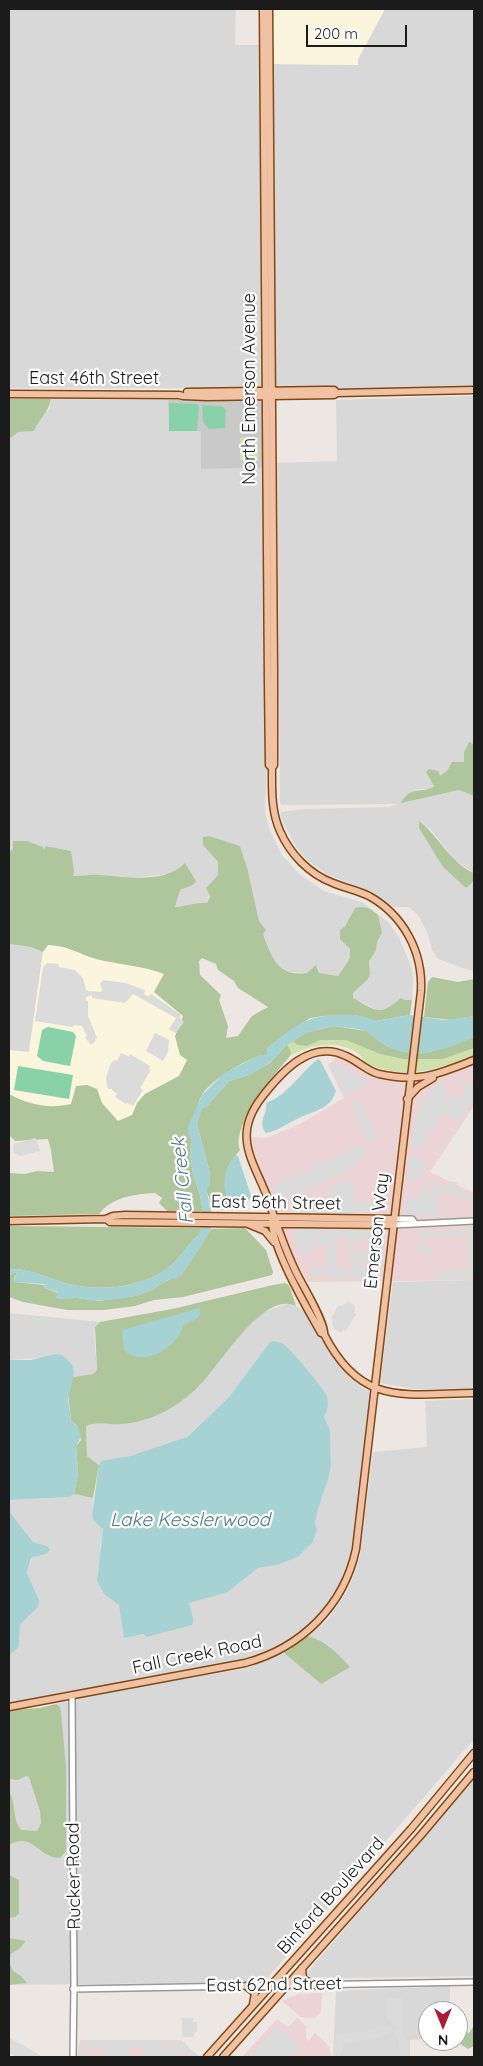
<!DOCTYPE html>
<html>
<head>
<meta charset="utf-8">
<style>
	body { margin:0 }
	#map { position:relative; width:483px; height:2066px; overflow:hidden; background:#ece7e2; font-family:Quicksand,sans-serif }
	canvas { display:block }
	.frame { position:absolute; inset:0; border:10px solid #1b1b1b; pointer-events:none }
	.north { position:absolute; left:418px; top:2001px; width:50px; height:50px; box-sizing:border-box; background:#fff; border:1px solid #a4a4a4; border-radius:50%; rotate:180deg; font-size:14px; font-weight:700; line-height:20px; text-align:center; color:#1b1b1b }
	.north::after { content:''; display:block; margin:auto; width:18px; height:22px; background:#af1832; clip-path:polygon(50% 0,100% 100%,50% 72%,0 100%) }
	.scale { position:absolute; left:306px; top:25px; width:101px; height:22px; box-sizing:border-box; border:2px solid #1b1b1b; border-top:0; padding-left:6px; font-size:15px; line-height:18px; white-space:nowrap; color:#1b1b1b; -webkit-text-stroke:4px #fff; paint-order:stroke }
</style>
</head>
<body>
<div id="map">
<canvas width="483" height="2066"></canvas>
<div class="frame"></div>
<div class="north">N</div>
<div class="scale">200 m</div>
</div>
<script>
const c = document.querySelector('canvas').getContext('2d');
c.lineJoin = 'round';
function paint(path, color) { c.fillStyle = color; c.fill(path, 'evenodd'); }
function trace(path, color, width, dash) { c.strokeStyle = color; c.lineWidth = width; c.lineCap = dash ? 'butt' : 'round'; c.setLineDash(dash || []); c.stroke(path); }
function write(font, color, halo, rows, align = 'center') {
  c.font = font + ' Quicksand,sans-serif'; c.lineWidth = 4.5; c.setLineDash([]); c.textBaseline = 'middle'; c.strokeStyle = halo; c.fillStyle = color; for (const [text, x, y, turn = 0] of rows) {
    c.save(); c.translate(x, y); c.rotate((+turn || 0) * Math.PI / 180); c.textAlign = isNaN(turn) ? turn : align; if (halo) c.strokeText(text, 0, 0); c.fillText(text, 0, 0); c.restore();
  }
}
const residential = new Path2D(`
	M9,9h227l-1,36h24l3,343h-253z
	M385,9h89v378l-113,3 -87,-1v-325l83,1 1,-6z
	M474,396v354l-1,-6 -8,18 -25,14 -14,-4 8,13 -5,4h-12l-15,13 57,-12 15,6v67l-2,1 2,3v6l-19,-13 -24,-30 -12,-8 47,65 8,-6v91l-36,-13 -6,-9 -4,-16 -10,-19 -9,-8h-16l-28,-18 -39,-15 -21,-16 -9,-11 -16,-31 1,-4 24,-3 84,-2 8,-3 -115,1 -2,-2 -3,-340 60,-2 -1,-61z
	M51,399l117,1 1,31h32l1,38 61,-1 4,288 -2,56 5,19 12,24 18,20 24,16 38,11 27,21 10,14 12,29 2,11 -1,23h-8l-17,10h-10l-24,-12v-5l15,-14 2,-5 -1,-13 7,-10 1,-9 5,-9 -27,-25 -10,18 2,20 3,3v9l-12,18 -19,-3 -1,-6 -11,6 -19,-1 -13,-9 -12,-29 3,-4 -7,-9 -11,-50 -8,-25 -15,-4 -17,9 10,11v13l-7,9 -4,20 -6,-1 -9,3 -18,1 6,-17 13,-5 -11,-19 -12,8 -40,4 -32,-3 -25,1 -2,-25 -24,-5 -3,5 -1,-4 -16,-6h-14v8l-4,3v-413l10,-7 15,-1 4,-8 12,-15z
	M9,944l22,3 12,5 -14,101 -20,-3z
	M474,1280v109h-59l-35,-6 13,-101z
	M291,1303l12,7 6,7 24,41 12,14 17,16 11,5 -20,158 -10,31 -10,17 -16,21 -20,17 -22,12 -34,11 -232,44v-48l10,-9 1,-22 11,-10 8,-15 -12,-27 5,-15 14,-4 1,-8 -14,-4 -24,-31v-11l60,-3 5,-3 19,4 -1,17 1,5 9,7 1,5 -3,14 1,11 -4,20 22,28 4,15 17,14 7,2 45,-11 2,-7 -6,-15 2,-1 38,-10 30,-24 19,-3 21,-8 15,-15 4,-12 -2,-7 3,-14 9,-26 4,-18 -1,-35 -6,-14 4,-8 -1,-10 -4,-8 -16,-21 -25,-26 -8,-2 -4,1 -41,55 -45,42 -54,17 -25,4 -4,1 -2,4 -12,-9 -1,-30 7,-3 28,1 131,-101 11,-11z
	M9,1313l91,9 -5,5 -1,8 3,35 -4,4 -20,3v-12l-6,-5 -28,-2 -30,2z
	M474,1399v340l-210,243 -255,3v-270l107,-25 128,-21 40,-16 37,31 -2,-45 -11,-3 20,-17 19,-28 5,-11 8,-24 13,-104 54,-5 -2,-46z
	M474,1777v199l-127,2 -34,-1 -8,-2z
	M450,1986v25h-22v28l-18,1v17h-77l3,-66z`);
const commercial = new Path2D(`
	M339,1056l31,17 33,8 20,-1 51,-18v44l-44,66 44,21v87l-166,2 -20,-35 -34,-91 -4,-19 16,1 34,-14 44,-26 -16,-33z
	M322,1993l-1,19 -6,6 -14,-1 -19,-16 16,-7z
	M297,2018l9,8v13l3,2 6,-8 10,9 5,7 1,8h-89l35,-38 11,8z
	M80,2040h101l19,17h-123z`);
const education = new Path2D(`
	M274,9h111l-27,50v6l-84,-1z
	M48,945l24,3 24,11 57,10 11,5 -10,18 29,24 5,44 -9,16 -34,18 -13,21 -14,6 -16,-18 -5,-14 -21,-3 -5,18 -14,3 -17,-1 -21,-6 -10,-6v-44l20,2 14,-101z`);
const religious = new Path2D(`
	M262,399l1,69 -62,1v-38h-32l-1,-31z`);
const grass = new Path2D(`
	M240,437h18v23h-18z
	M292,1040l5,5 10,1 13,-6h26l34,14 23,5h40l31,-11v8c-27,9 -53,20 -82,15 -7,-1 -21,-4 -26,-8 -2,-2 -4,-6 -7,-9 -20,-15 -49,-10 -69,2l1,-4 -4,-8z`);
const forest = new Path2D(`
	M9,399h42c-2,13 -12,20 -17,32l-15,1 -10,7z
	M469,742l4,2 1,6v46l-15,-6 -58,13c10,-19 21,-8 33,-17l-8,-14 3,-3 9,2 2,5 7,-5 5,-9h12v-10z
	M419,821c20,15 31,42 55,52v8l-8,7 -23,-21 -24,-39z
	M209,836l31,10 8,25 11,50 7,9 -3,4c9,23 14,43 44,39l9,-8 3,8 19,3 12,-18v-9l-10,-10v-9l5,-4 10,-18c9,-3 16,1 23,7l4,18 -5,9 -1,9 -7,10 1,13 -2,5 -15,14v5c24,13 26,19 48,0l3,2h8l-2,15 -34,6 -21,-6 -32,1 -13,2 -43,30v7c-16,0 -57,25 -65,40 -6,9 -8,30 -12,41l2,6 -2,10 3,23 7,20 3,16h-36l-8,-8 3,-5 -7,-5c-20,1 -43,4 -56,21l-90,2v-43l16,1 12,-3 17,1 -3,-22 -3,-11 -33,2 -6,-6v-41c20,11 40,15 62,10l5,-18 11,-1 10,4 5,14 16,18 14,-6 5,-12 8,-9 34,-18 8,-16 -7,-5 -5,-19 8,-20 -29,-24 10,-18c-22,-9 -46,-9 -68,-15 -17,-5 -30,-14 -48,-14l-5,7 -12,-5 -22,-3v-92l4,-3v-8h14l16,6 1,3 2,-4 25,5 3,20 -1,5c9,0 18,-2 27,-1 27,2 65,9 85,-12l11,18 -3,4 -13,5 -5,17c11,0 22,-5 32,-4l3,-7 -4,-8 12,-13v-13l-15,-17v-8zM202,958l14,6 2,6 16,11 4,7 30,19 -16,9 -14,20 -12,2 2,-12 -9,-26 2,-5 -21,-20 -1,-14z
	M432,977l26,5 16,-3v37l-22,4 -28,-3 4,-35z
	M334,1026l32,5 22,16 42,5 44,-15v11l-31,11h-40l-23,-5 -34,-14h-26l-13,6 -10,-1 -5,-5 17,-8z
	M287,1044l4,8 -1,4c-16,19 -59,69 -50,94 -16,19 -18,28 -11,52h3l1,8 -23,-1 -1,-12 -3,-6 4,-17 -13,-50 4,-15 6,-3 22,-25 20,-6 21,-12z
	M9,1226l193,2 -3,7 -4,3c-10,10 -17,23 -28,31 -29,20 -70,23 -103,14 -19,-6 -35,-15 -55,-14z
	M245,1228l21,22 7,22 -1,3 -89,22 -29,3 -19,6 -31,4h-37l-44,-8 -14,-5v-22l6,-3 2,1 -3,5 1,4 29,3 1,3 13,5 -2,4 3,2 11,-2 28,4 37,-5 17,-6 10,-7 20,-9 29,-45z
	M285,1283l4,2 7,21c-33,-16 -77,61 -98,81 -20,20 -49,36 -78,37 -12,1 -22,-3 -34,2l1,30 12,9 -6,33 -19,-4 4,-21 -2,-27 5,-6 -4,-14 -6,-6 -3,-28 5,-15 20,-3 4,-4 -2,-43 5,-5 72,-13 101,-24z
	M308,1636c17,4 30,18 42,31l-29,17 -37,-31z
	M56,1704l4,3 1,5 5,55v84l-6,7c-22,0 -27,-27 -51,-13v-54c7,11 3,28 12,39l16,1 4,-8 -1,-12 -11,-34 -3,-1 -8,4 -9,-1v-69l31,-2z
	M9,1875l10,5v34l-4,3 -6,1z
	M9,1938l17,3 -6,7 -9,6 -2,8 4,9 8,5 6,7 -18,2z
	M458,2024h4l4,8 3,1 4,-6 1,2v17l-6,3 -12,-8h2z`);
const pitch = new Path2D(`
	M169,403l28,1 2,2 -2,25h-28z
	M202,405l20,1 4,4 -1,18 -16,1 -6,-7z
	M48,1027l25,5 3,4 -6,30 -27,-5 -6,-5 5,-26z
	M18,1066l55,9 -4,24 -55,-9z`);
const parking = new Path2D(`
	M47,963l12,1v3l16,3 8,8 3,12 2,1 13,1 1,-2 -2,-6 3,-4 22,3 20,7 -1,4 4,3 3,-3 12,8 18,13 -1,3 4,4 -8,11 -4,-2 -3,-2 7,-11 -43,-24 -8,9 -33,-5v-3l-6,2v3l2,1v15l9,22 -2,1 1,2 -5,4 -6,-8 2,-1 -5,-10 -8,-1 -1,2 -38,-6 8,-54z
	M155,1033l14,7 -1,12 -5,9 -17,-10z
	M121,1053l8,4 1,-3 20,12 -1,3 2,1 -11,18 3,2 -10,16 -6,-3 -1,1 -11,-7 2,-3 -6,-5h-3l-1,-4 -1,-7 4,-13 4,-5 3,1z
	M337,1065l31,16 -3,5 -19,11 -16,-31z
	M472,1081l1,18 1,1 -16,22 -15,-9 -23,36 -9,-3 4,-28 7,-10 -4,-3 4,-7h4l6,-10 11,-5 3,3v10h14l3,3 2,-3h-2v-14z
	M359,1100l17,34 -3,2v3l-5,3 -17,-38z
	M36,1138l4,13 -20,5 -6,-3 -1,-8 4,-2z
	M362,1142l5,11 -6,2 2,4 -9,5 -1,4 -64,32 -1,-1 -9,3 -7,-16 21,-10 -1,-2 5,-2 2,2 30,-16 1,2 19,-10 1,1 10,-4 -1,-4z
	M414,1154l15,11 -9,14 -4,-3 -5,8 -4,-3v-5l3,-1 -2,-2 2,-15z
	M348,1179l5,6 1,16 22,1v-15l9,-5 1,26h-3l-1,3 -23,1v-3h-3v4l-18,1 -1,-3 -12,1v2l-31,-2 -4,-5 21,-10 3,7 -4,2 1,2 15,-1 -1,-3 6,-3 -6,-11z
	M428,1179l20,9 4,-7 5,2 -2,6 14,6v3l-7,1 -27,-11v-2l-9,-4z
	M423,1186l18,7 -5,15 4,3 -2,5 -27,-2 -2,2 -5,-5 2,-12 12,-4z
	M297,1228h25v4l11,-3h43l10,2 -2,17h-12v-7h-16l-1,6h-4l-2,32h-15l-5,-4 -16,1 -3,-4v-5h16v-21h-16v8l-9,1 -8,-20 4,-3zM337,1237h11v32h-11z
	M474,1229v50l-40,1 6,-10h27l2,-2 -2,-31h-28v-7z
	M422,1230h10l1,9 -11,1 1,7h9v6h-15l2,-20h3z
	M354,1250l30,1v11l-23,1 1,6h14l1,-4 6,1v12h-30l-1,-22z
	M348,1301l7,5 -1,7 2,1 -10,17 -3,-1 -2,3 -7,-4 -2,-6 1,-3 -2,-2 7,-12h4z
	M387,1998h15l1,38 3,-1 3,22h-9l-2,-18 -5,-7 -22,8 -28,4v8h-3v5h-7l2,-23 18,-1 35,-8 5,7 6,-3 -9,-9h-3z
	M182,2018h11v4h4v10l-3,1v4h-12z
	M277,2026l23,21 -9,10h-42z
	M9,2034l1,4 33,19h-26l-8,-4z
	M83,2040h76l8,2 -8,11v4h-16v-10h-14l-1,10h-25l-1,-10h-13l-1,10h-5z
	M175,2040l5,4 2,-2 15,13 -2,2h-10l-8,-6 -6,6h-9l-2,-3 10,-12 3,1z`);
const water = new Path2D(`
	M335,1015h20l21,6 34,-6 34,5 30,-4v21l-24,10 -28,7 -20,-2 -14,-5 -22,-16 -9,-2 -23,-3 -25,6 -24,14 -10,12 -11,9 -15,8 -20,6 -22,25 -5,3 -5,15 13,50v10l-4,7c4,7 1,16 6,21l-1,17 -9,16 -20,29 -5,4 -10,2 -15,10 -17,6 -17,3 -25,2 -14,-3 -20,1 -3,-2 2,-5 -13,-4 -1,-4 -31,-2 4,-9 -2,-1 -6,3v-6c20,-1 36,8 55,14 33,9 74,6 103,-14 11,-8 18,-21 28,-31l4,-3 4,-22 -3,-18 -7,-20 -3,-23 2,-10 -4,-9v-6l14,-32 21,-21 36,-19h8v-7c24,-19 35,-31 68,-33z
	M318,1059l2,1 16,31c-2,5 -4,10 -8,13 -9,8 -23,10 -33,16 -10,5 -18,11 -29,13 -9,-11 2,-19 0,-30 22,-8 33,-29 52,-44z
	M236,1155l2,1 13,40 -2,4 -5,2h-15c-8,-14 -5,-36 7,-47z
	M200,1308c2,13 -10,11 -17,19 -2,3 -3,7 -5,10 -13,16 -37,29 -54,13l-2,-20z
	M274,1341c3,1 5,1 8,2 7,4 44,47 45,54 2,8 1,13 -3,19l6,14 1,35 -3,15 -10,29 -3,14 2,7 -4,12 -15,15 -21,8 -19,3 -30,24 -39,11 5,17 -2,5 -45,12 -4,-3 -19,4 -5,-33 -15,-11 -7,-13 6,-52 -10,-9 -1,-5 7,-50 2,-4 4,-1 25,-4 57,-19 42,-40 41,-55z
	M55,1354l7,1 11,10 1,9 -6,24 3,22 8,9 2,8 -5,9 2,27 -4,21 -5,3 -60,3v-140h22z
	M9,1511l24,31 14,4 3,4 -4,4 -15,4 -4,15 12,27 -1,7 -18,18 -1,22 -10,9z`);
const minor = new Path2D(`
	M394,1219h18l3,4
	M393,1225l81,-4
	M72,1695l2,290 -1,72
	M73,1989l401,-7`);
const major = new Path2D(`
	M269,9l5,661v95l-2,3
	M187,392l137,-2h10l3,3
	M9,394l170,1 4,1 24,1 127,-2 3,-2 137,-3
	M407,1099l11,-12 15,-9
	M273,1217c-7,22 35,93 48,116l3,1c37,73 80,60 150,59
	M106,1219l4,3 283,3
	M9,1221l97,-2 7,-3 12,-1 269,4
	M248,1224l17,7 9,11
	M324,1334c2,-9 -20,-47 -26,-58 -13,-25 -21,-51 -30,-77 -14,-38 -37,-62 -6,-102 20,-26 49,-58 84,-41 12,5 21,15 33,18 40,9 59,0 95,-14
	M9,1707l236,-44c56,-15 99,-57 111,-114l65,-558c2,-40 -18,-76 -52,-95 -12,-6 -24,-8 -36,-13 -24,-9 -43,-29 -53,-52 -9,-20 -8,-42 -8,-63l-3,-3 -1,-81 -5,-675
	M302,1968l1,11 12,6
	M246,1986l9,7 -2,11
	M207,2057l204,-228 63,-76
	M223,2057l198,-222 53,-63`);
const streetNames = [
	["East 46th Street",94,379],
	["North Emerson Avenue",250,389,-90],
	["East 56th Street",276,1203,1],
	["Emerson Way",377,1231,-84],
	["Fall Creek Road",197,1655,-12],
	["Rucker Road",74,1876,-91],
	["Binford Boulevard",331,1896,-48],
	["East 62nd Street",274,1985,-1]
];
const waterNames = [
	["Fall Creek",183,1181,-96],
	["Lake Kesslerwood",190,1520]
];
paint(residential, '#d9d8d9');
paint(commercial, '#ebd3d6');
paint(education, '#faf5dc');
paint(religious, '#c9c9c9');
paint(grass, '#cfe0ad');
paint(forest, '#afc69c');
paint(pitch, '#89d2a9');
paint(parking, '#dbdbdb');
paint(water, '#a7d2d4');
trace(minor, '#989898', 8);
trace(major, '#814911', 9);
trace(minor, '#fff', 5);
trace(major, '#f0c1a3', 6);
write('18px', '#1b1b1b', '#fff', streetNames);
write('italic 19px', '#4d7a91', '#fff', waterNames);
</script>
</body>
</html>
